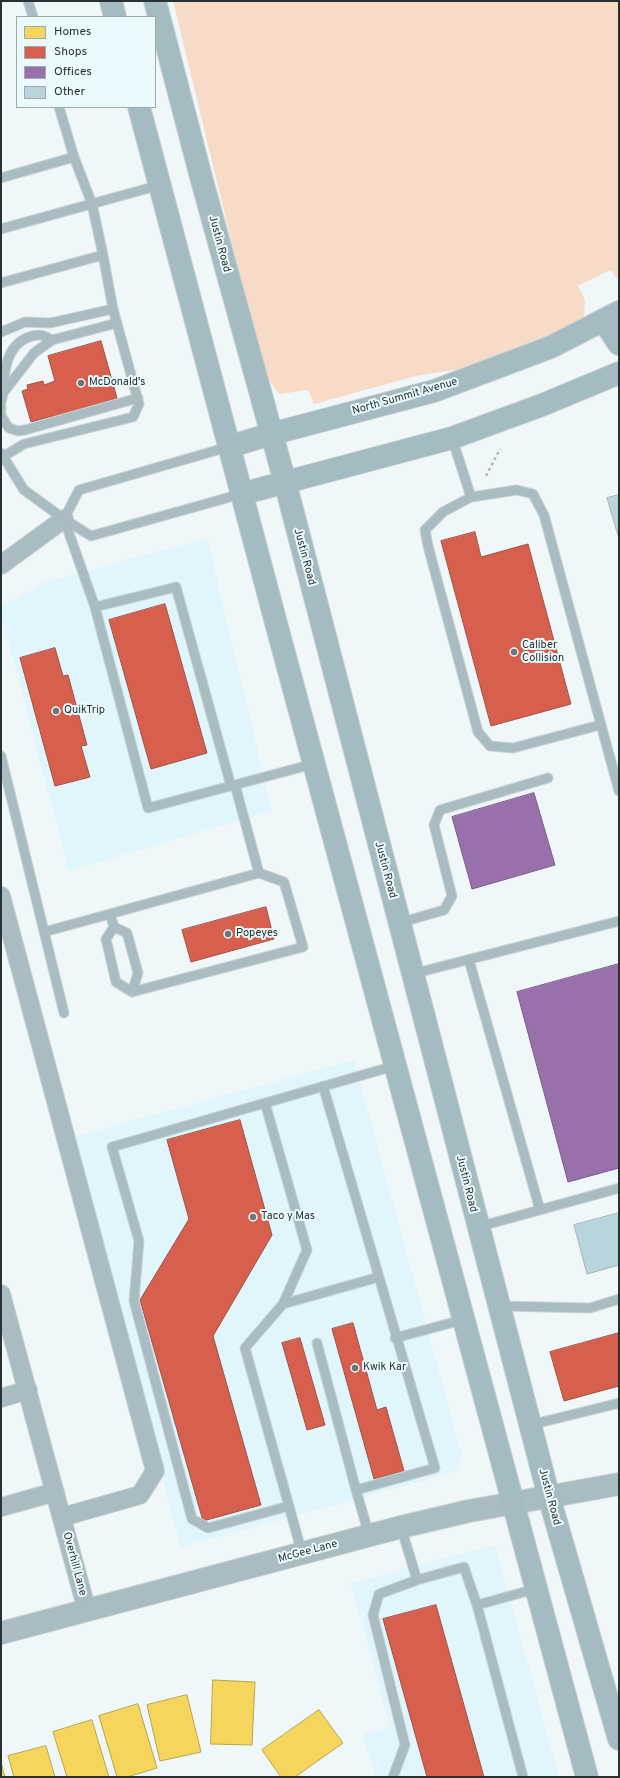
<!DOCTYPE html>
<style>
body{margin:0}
#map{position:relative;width:620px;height:1778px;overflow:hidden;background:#eff7f9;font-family:Overpass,sans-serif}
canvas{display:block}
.frame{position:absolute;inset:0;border:2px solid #283134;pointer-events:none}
.legend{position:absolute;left:16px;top:16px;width:140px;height:92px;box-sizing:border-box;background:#ebfafd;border:1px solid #9daaad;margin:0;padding:5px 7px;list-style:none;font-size:12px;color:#283134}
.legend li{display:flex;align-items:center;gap:8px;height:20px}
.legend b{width:20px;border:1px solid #9daaad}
</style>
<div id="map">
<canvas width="620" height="1778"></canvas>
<div class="frame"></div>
<ul class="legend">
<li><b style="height:11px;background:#f6d55c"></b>Homes</li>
<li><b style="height:11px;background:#d6604d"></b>Shops</li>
<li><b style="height:11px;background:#9970ab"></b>Offices</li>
<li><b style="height:11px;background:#b9d5dc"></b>Other</li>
</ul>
</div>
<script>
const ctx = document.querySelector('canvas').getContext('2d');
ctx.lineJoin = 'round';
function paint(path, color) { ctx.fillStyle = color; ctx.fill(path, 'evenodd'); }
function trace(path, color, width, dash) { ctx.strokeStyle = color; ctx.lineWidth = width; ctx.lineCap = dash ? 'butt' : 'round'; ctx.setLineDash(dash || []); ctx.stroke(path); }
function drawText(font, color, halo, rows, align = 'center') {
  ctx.font = font + ' Overpass,sans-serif'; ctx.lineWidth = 4; ctx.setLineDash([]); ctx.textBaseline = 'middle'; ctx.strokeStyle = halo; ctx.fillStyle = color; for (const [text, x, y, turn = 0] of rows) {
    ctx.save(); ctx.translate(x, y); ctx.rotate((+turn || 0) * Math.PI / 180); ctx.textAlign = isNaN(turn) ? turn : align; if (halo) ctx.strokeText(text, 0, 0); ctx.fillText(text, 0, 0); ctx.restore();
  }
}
paint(new Path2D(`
 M207 538 272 811 69 871 1 614V606L46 582Z
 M354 1060 462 1456 455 1472 181 1547 72 1137Z
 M495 1545 559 1777H375L363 1734 390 1726 351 1583Z`), '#e0f6fc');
paint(new Path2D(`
 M173 1H619V281L610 270 578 286 585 300 584 318 564 330 473 367 416 376 314 404 308 390 279 394 269 380 235 256Z`), '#f8dbc6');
const homes = new Path2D(`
 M213 1680 255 1682 252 1745 211 1744Z
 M187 1695 201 1752 160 1761 147 1705Z
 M138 1704 157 1768 127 1777H117L99 1716Z
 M319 1710 343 1743 295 1777H281L262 1750Z
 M92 1720 109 1777H67L53 1732Z
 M46 1746 55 1777H14L8 1756Z
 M1 1762 5 1777H1Z`);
paint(homes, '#f6d55c');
trace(homes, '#b8a450', 1);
const shops = new Path2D(`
 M101 341 117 398 101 403 102 406 54 419 53 416 31 422 22 391 28 389 27 385 43 381 44 385 55 381 48 356Z
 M475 532 481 557 528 544 571 704 491 726 441 541Z
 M165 604 207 753 151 769 109 620Z
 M55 648 63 676 68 675 87 745 81 746 90 777 55 786 20 658Z
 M266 907 274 939 191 962 182 930Z
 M240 1120 272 1235 213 1336 261 1505 203 1521 140 1300 189 1219 167 1140Z
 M353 1323 377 1410 386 1407 404 1471 374 1479 332 1329Z
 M619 1333V1386L564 1401 550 1352Z
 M300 1338 325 1425 307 1430 282 1343Z
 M436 1605 484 1777H427L383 1619Z`);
paint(shops, '#d6604d');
trace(shops, '#a25246', 1);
const offices = new Path2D(`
 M534 793 555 865 472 889 452 817Z
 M619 964V1168L568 1182 517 992Z`);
paint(offices, '#9970ab');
trace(offices, '#775d87', 1);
const building = new Path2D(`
 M619 495V539L607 498Z
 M619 1213V1265L587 1274 574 1225Z`);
paint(building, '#b9d5dc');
trace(building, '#aab2b4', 1);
const service = new Path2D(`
 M28 1 33 17
 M1 178 74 157
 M1 229 160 185
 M1 283 103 255 92 204 74 157 59 107
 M1 332 25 322 50 323 113 309
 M3 393C4 372 6 345 29 337 38 334 43 334 52 340
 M1 403 3 393 34 353 52 340 117 323
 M1 407V416L9 428 18 431 25 430 138 398
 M452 438 471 497 443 512 425 530 428 546 478 732 490 746 513 748 600 725
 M228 447 79 490 64 519 95 607 148 808 313 764
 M1 453 24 490 64 519 91 536 241 494
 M4 456 24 444 133 417 139 404 113 309 103 255
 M471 497 517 490 533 494 544 515 619 791
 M95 607 176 587 231 786
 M1 756 64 1013
 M110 914 114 927 106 939 116 982 132 992 303 947 284 882 259 873
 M399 923 444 910 452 896 434 825 440 810 548 778
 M114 927 127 933 138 973 132 992
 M44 932 259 873 235 785
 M469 960 540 1210
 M412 974 619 921
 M323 1086 435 1468 356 1490 369 1535
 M265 1103 307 1250 283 1304
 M478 1227 619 1188
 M500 1306 590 1308 619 1299
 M395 1338 462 1320
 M317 1343 356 1490
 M530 1425 619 1403V1404
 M289 1506 208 1528 192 1519 134 1301 139 1241 112 1147 394 1066
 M401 1527 417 1580 464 1567 477 1605
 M302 1553 245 1348 283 1304 379 1277
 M393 1777 405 1745 373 1615 379 1594 417 1580
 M523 1777 477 1605 535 1589`);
const minor = new Path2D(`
 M1 565 64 519
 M1 896 155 1471 140 1495 62 1517
 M1 1294 87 1611
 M1 1398 28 1390
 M1 1507 55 1492`);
const tertiary = new Path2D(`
 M1 1633 401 1527 469 1511 619 1484`);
const secondary = new Path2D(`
 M111 1 115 17
 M155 1 201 177 285 482 549 1497 619 1739
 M139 107C287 664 434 1221 587 1777
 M603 320 619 344
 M228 447 271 434 434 391 551 347 619 312
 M241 494 452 438 542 405 619 373`);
trace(service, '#ccd3d5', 11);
trace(minor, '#ccd3d5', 20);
trace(tertiary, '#ccd3d5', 24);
trace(secondary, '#ccd3d5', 24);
trace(new Path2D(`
 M486 476 500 449`), '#acbbbe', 2.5, [3, 3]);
trace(service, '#a8bcc2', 9);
trace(minor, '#a8bcc2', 18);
trace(tertiary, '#a8bcc2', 22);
trace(secondary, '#a4bbc1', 22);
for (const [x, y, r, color] of [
 [81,383,4,"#6e7679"],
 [514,652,4,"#6e7679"],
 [56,711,4,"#6e7679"],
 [228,934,4,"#6e7679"],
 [253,1217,4,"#6e7679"],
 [355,1368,4,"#6e7679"]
]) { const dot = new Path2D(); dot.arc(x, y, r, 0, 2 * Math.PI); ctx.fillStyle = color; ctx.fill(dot); trace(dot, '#ebfafd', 1.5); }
drawText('11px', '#283134', '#ebfafd', [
 ["Justin Road",219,244,75],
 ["North Summit Avenue",405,397,-16],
 ["Justin Road",304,557,75],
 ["Justin Road",385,870,75],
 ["Justin Road",466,1184,76],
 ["Justin Road",549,1497,75],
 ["McGee Lane",308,1552,-15],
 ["Overhill Lane",74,1564,75]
]);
drawText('11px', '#283134', '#ebfafd', [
 ["McDonald's",89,383],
 ["Caliber",522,646],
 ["Collision",522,659],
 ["QuikTrip",64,711],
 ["Popeyes",236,934],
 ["Taco y Mas",261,1217],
 ["Kwik Kar",363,1368]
], 'left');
</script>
